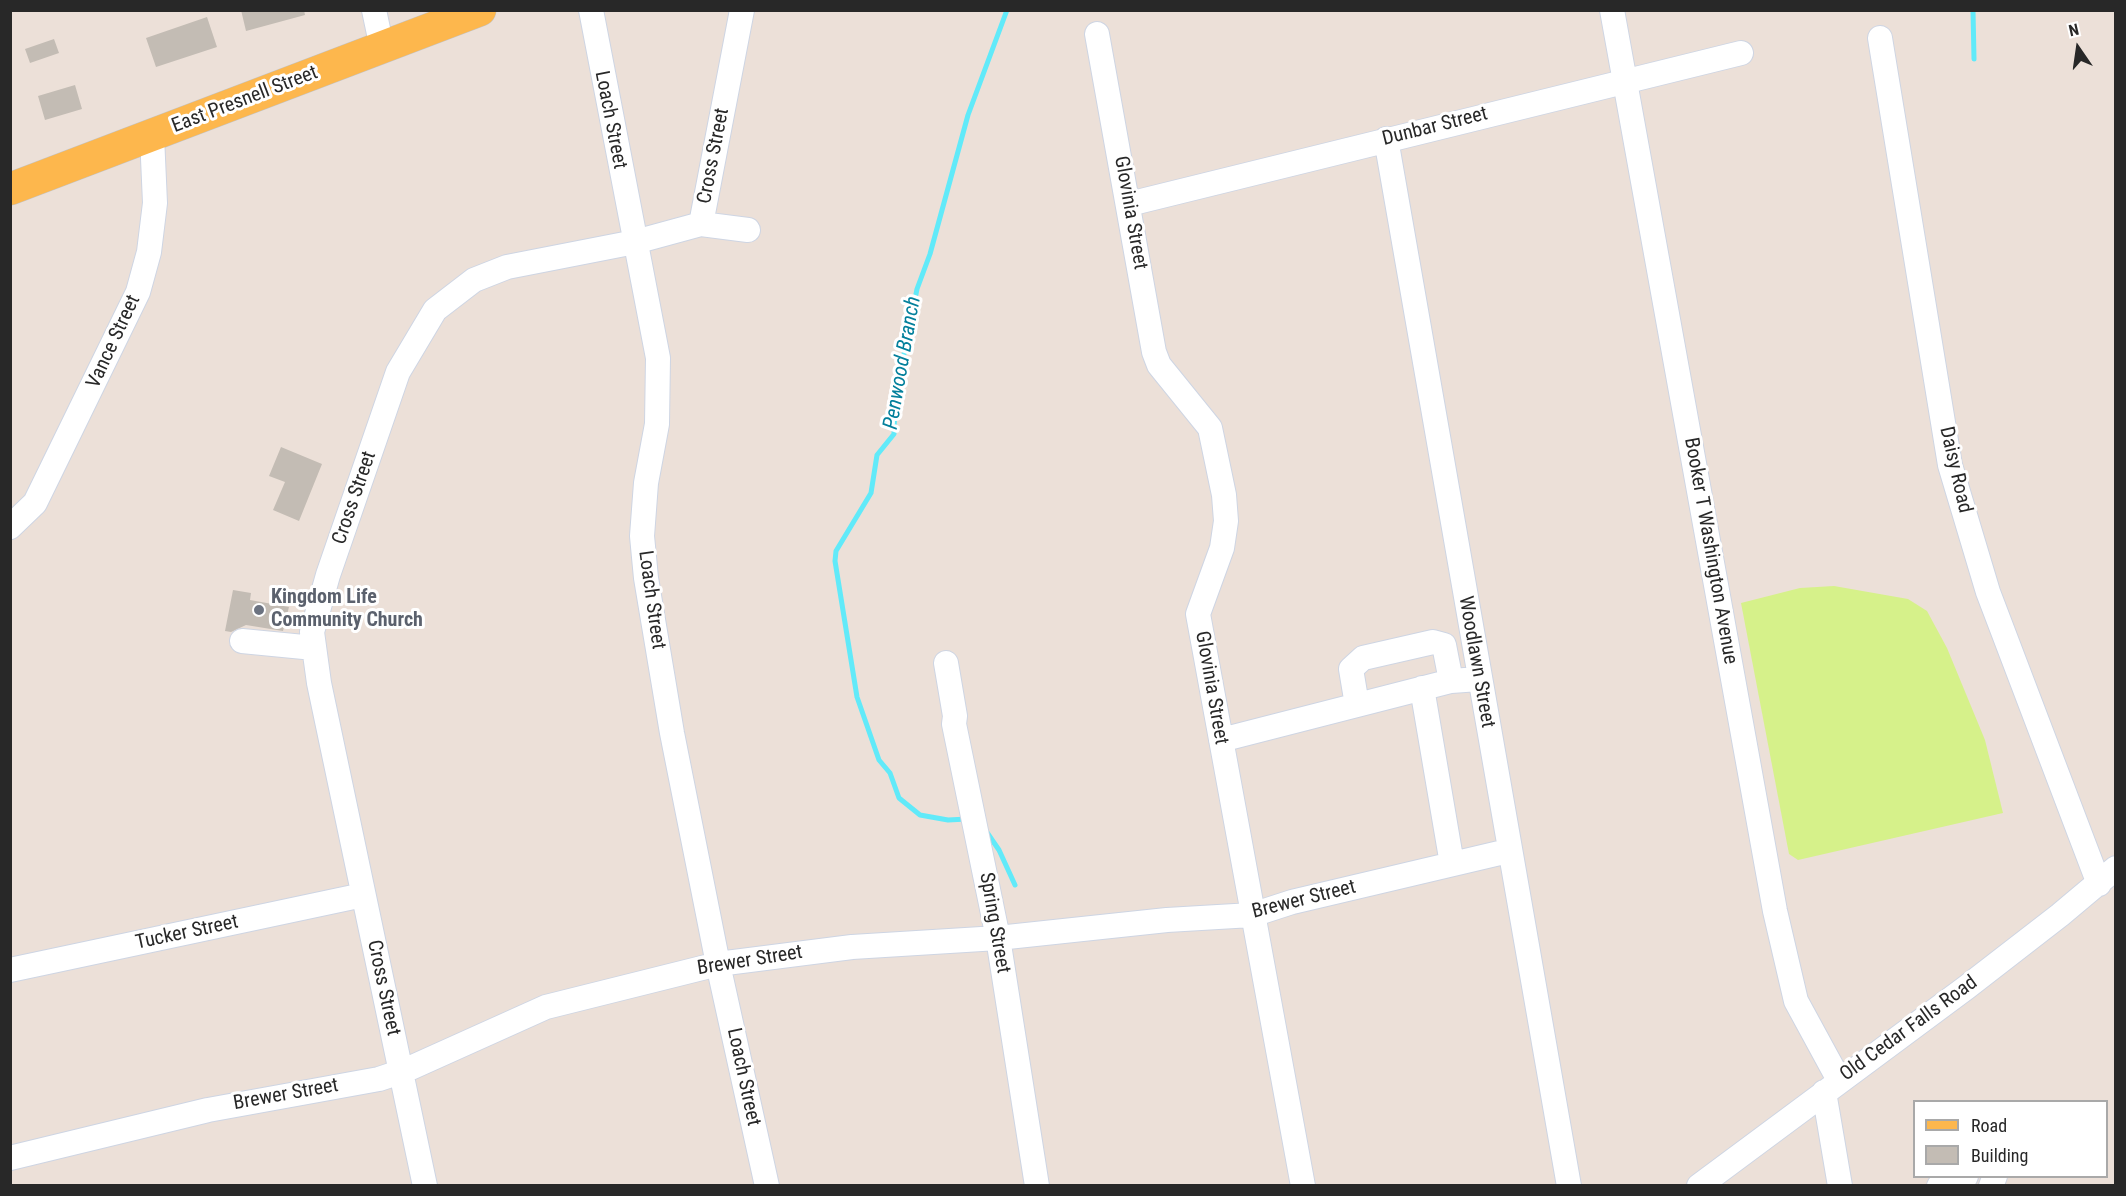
<!DOCTYPE html>
<style>
body{margin:0}
#map{position:relative;width:2126px;height:1196px;overflow:hidden;background:#ece0d8;font-family:"Roboto Condensed",sans-serif}
canvas{display:block}
.frame{position:absolute;inset:0;border:12px solid #282828;pointer-events:none}
.legend{position:absolute;left:1913px;top:1100px;width:195px;height:78px;box-sizing:border-box;background:#fff;border:2px solid #a9a9a9;margin:0;padding:8px 10px;list-style:none;font-size:18px;color:#282828}
.legend li{display:flex;align-items:center;gap:12px;height:30px}
.legend b{width:30px;border:2px solid #a9a9a9}
.north{position:absolute;left:2048px;top:18px;width:60px;height:60px;-webkit-text-stroke:4px #fff;paint-order:stroke;rotate:347deg;font-size:16px;font-weight:700;line-height:24px;text-align:center;color:#282828}
.north::after{content:'';display:block;margin:auto;width:21px;height:27px;background:#282828;clip-path:polygon(50% 0,100% 100%,50% 72%,0 100%)}
</style>
<div id="map">
<canvas width="2126" height="1196"></canvas>
<div class="frame"></div>
<ul class="legend">
<li><b style="height:8px;background:#fdb74d"></b>Road</li>
<li><b style="height:16px;background:#c3bcb4"></b>Building</li>
</ul>
<div class="north">N</div>
</div>
<script>
const ctx = document.querySelector('canvas').getContext('2d');
ctx.lineJoin = 'round';
function paint(path, color) { ctx.fillStyle = color; ctx.fill(path, 'evenodd'); }
function trace(path, color, width, dash) { ctx.strokeStyle = color; ctx.lineWidth = width; ctx.lineCap = dash ? 'butt' : 'round'; ctx.setLineDash(dash || []); ctx.stroke(path); }
function drawText(font, color, halo, rows, align = 'center') {
  ctx.font = font + ' "Roboto Condensed",sans-serif'; ctx.lineWidth = 6; ctx.setLineDash([]); ctx.textBaseline = 'middle'; ctx.strokeStyle = halo; ctx.fillStyle = color; for (const [text, x, y, turn = 0] of rows) {
    ctx.save(); ctx.translate(x, y); ctx.rotate((+turn || 0) * Math.PI / 180); ctx.textAlign = isNaN(turn) ? turn : align; if (halo) ctx.strokeText(text, 0, 0); ctx.fillText(text, 0, 0); ctx.restore();
  }
}
paint(new Path2D(`
 M1834 586 1908 599 1927 611 1947 648 1985 740 2003 813 1798 860 1789 854 1741 603 1800 588Z`), '#d6f18a');
trace(new Path2D(`
 M1973 10 1974 59
 M967 819 948 820 920 815 899 798 890 773 879 760 857 697 835 561 836 551 871 493 877 455 894 434 895 399 917 289 930 254 968 115 1007 10
 M986 831 999 850 1015 885`), '#61eaf9', 5);
paint(new Path2D(`
 M241 10H304L305 15 246 31Z
 M207 17 217 47 156 67 146 38Z
 M54 39 59 53 30 63 25 49Z
 M75 85 82 109 45 120 38 96Z
 M281 447 322 464 299 521 273 510 285 482 269 476Z
 M233 590 251 593 250 600 289 607 283 631 246 625 231 632 225 631Z`), '#c3bcb4');
const minor = new Path2D(`
 M374 10 382 48
 M591 10 658 358 657 424 646 483 642 536 646 578 672 733 718 964 767 1186
 M1612 10 1775 911 1796 1001 1839 1080
 M1097 34 1154 352 1159 365 1210 428 1224 495 1226 521 1222 548 1198 614 1303 1186
 M1880 38 1950 465 1988 592 2099 884
 M1386 139 1569 1186
 M1129 204 1741 53
 M701 224 748 230
 M10 527 35 503 138 292 149 252 155 203 152 136
 M242 641 314 648
 M946 663 955 716 954 724 998 938 1037 1186
 M1422 688 1452 864
 M1357 705 1351 669 1363 658 1433 642 1444 645 1451 681
 M1221 740 1451 681 1479 679
 M10 970 363 895
 M1824 1092 1840 1186
 M10 1158 208 1110 379 1079 406 1070 546 1007 718 964 852 947 998 938 1167 920 1252 915 1292 902 1508 851
 M425 1186 319 683 312 632 328 575 398 372 435 310 474 280 507 267 635 242 701 224 742 10
 M1699 1186 1967 987 2060 915 2116 868
 M1939 1186 1963 1181 1966 1176
 M1991 1186 1995 1176`);
const major = new Path2D(`
 M10 189 480 10`);
trace(minor, '#ced5e3', 26);
trace(major, '#c3c3c3', 33);
trace(minor, '#fff', 24);
trace(major, '#fdb74d', 32);
for (const [x, y, r, color] of [
 [259,610,6,"#6b7280"]
]) { const dot = new Path2D(); dot.arc(x, y, r, 0, 2 * Math.PI); ctx.fillStyle = color; ctx.fill(dot); trace(dot, '#fff', 2); }
drawText('20px', '#282828', '#fff', [
 ["East Presnell Street",245,100,-21],
 ["Loach Street",610,120,79],
 ["Dunbar Street",1435,127,-14],
 ["Cross Street",714,156,-79],
 ["Glovinia Street",1130,213,80],
 ["Vance Street",114,342,-65],
 ["Daisy Road",1955,470,77],
 ["Cross Street",355,498,-71],
 ["Booker T Washington Avenue",1710,551,80],
 ["Loach Street",651,600,82],
 ["Woodlawn Street",1476,662,80],
 ["Glovinia Street",1211,688,80],
 ["Brewer Street",1304,900,-14],
 ["Spring Street",994,923,80],
 ["Tucker Street",187,933,-12],
 ["Brewer Street",750,961,-9],
 ["Cross Street",383,988,78],
 ["Old Cedar Falls Road",1909,1029,-36],
 ["Loach Street",743,1077,78],
 ["Brewer Street",286,1095,-10]
]);
drawText('bold 20px', '#5b616d', '#fff', [
 ["Kingdom Life",271,598],
 ["Community Church",271,621]
], 'left');
drawText('italic 21px', '#03809c', '#fff', [
 ["Penwood Branch",903,363,-80]
]);
</script>
